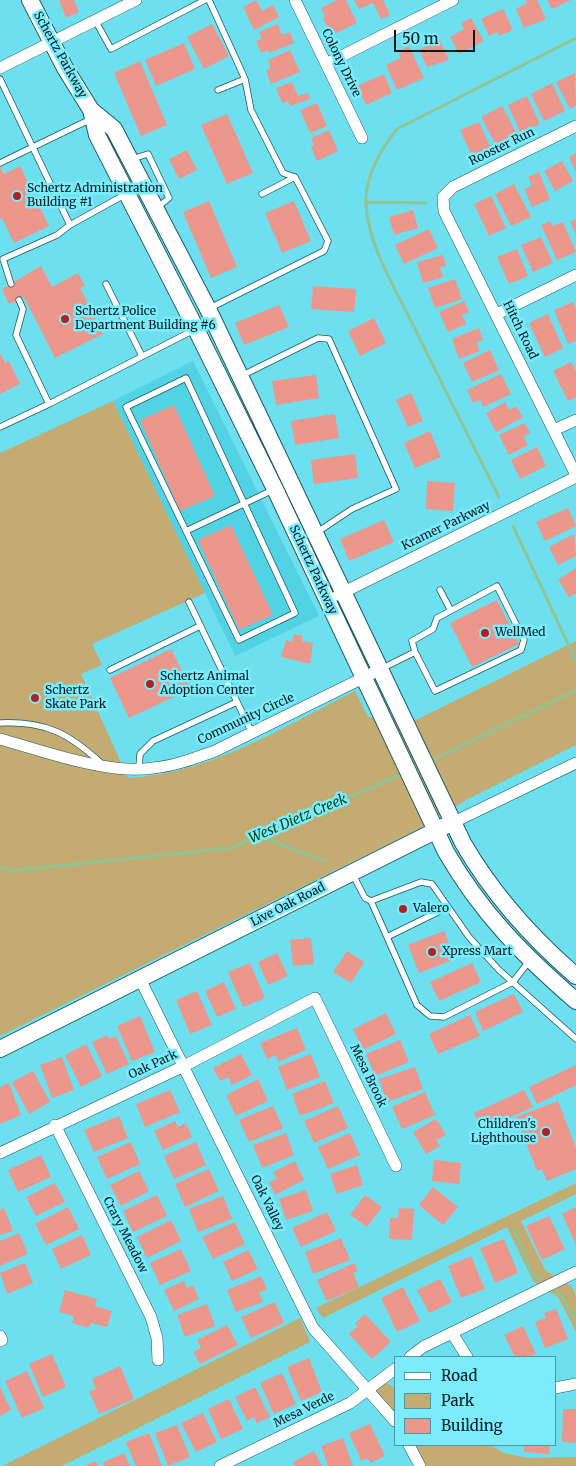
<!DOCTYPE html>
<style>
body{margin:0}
#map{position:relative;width:576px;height:1466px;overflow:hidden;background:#6edfee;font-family:Merriweather,serif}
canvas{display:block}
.legend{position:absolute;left:394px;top:1356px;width:162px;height:90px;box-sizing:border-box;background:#7cecfc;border:1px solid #4b98a3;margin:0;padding:6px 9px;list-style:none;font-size:15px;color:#021a1e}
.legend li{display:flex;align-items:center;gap:10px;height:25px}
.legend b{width:25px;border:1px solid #4b98a3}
.scale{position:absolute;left:394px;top:30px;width:81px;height:22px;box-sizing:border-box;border:2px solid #021a1e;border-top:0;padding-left:6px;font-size:15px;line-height:18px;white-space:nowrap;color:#021a1e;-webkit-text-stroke:4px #7cecfc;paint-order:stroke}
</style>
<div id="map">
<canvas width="576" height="1466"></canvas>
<ul class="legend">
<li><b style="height:6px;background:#fff"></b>Road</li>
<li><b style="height:14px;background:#c3ab72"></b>Park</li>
<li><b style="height:14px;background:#ec978c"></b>Building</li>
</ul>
<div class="scale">50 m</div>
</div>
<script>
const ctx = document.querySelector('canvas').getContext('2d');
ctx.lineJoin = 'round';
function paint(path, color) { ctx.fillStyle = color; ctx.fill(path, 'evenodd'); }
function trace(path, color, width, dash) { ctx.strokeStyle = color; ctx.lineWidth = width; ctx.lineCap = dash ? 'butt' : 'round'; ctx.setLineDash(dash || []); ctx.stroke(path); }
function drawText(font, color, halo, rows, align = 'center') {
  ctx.font = font + ' Merriweather,serif'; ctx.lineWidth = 5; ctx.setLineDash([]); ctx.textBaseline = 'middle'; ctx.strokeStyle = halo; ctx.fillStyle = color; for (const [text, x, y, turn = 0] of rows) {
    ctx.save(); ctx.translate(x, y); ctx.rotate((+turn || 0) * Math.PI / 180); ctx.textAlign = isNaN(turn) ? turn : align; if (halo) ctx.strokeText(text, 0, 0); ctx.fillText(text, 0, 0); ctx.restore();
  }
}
paint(new Path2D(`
 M193 361 319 616 235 656 113 401Z`), '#52d3e4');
paint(new Path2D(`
 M113 401 205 593 92 644 102 665 81 674 128 778C210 774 283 727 355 691L368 717 416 720 576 641V745L468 799 415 831 0 1036V453Z
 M576 1183V1194L521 1221 545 1270 572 1287 576 1297V1332L558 1297 533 1281 507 1227 323 1318 316 1308Z
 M300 1318 310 1342 62 1466H2Z
 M383 1381 395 1388V1422L367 1390Z
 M409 1445H491L504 1453 528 1458 576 1457V1466H420Z`), '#c3ab72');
trace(new Path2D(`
 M367 202 426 203
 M499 497C470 440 442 384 414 327 396 290 364 239 366 197 368 171 381 149 397 129L576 38
 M513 526 576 661
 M431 761 576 690
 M258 836 324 861
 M0 867 9 871 231 848 405 773
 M514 1229 531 1273 541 1280
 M556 1291 562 1296 576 1321`), '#90c495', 3);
paint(new Path2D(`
 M59 0H74L79 12 66 18Z
 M256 0 262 11 273 5 279 17 254 30 243 7Z
 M337 0H346L357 23 331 35 323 18 325 16 321 8Z
 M354 0H383L390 15 381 19 373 3 359 9Z
 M526 0H537L546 19 524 28 516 9 527 3Z
 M547 0H571L552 9Z
 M503 9 513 30 499 36 497 32 489 36 481 19Z
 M471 18 484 41 459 54 450 37 464 29 461 23Z
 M212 24 229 56 204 69 187 37Z
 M278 24 282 35 290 32 294 43 269 53 268 50 261 53 256 41 262 39 259 32Z
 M440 40 449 60 427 67 419 50Z
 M184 43 195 69 156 86 145 60Z
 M409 46 424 78 397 90 386 65 401 58 398 51Z
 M290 50 300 72 271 84 266 71 271 68 268 60Z
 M140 61 167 125 141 136 114 73Z
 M575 73 576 105 570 109 556 82Z
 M384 74 392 93 366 105 357 86Z
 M292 82 298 96 308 93 310 99 290 106 288 101 282 103 276 88Z
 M552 83 565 111 544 121 531 94Z
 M527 96 540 124 520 132 508 105Z
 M317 103 327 126 310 133 300 110Z
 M502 106 517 134 496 145 481 117Z
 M227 114 253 173 227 184 201 125Z
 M479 122 491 148 472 156 460 130Z
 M329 130 338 151 317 161 311 147 314 145 311 138Z
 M187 150 197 170 179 179 169 159Z
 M576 153V172L569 157Z
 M562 161 573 181 555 191 544 171Z
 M20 166 49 226 14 243 2 218 0 219V167L4 174Z
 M539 172 550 199 532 207 524 189 532 186 528 177Z
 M514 184 531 217 511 226 495 194Z
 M491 196 506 228 489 236 474 204Z
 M209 201 237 267 211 278 183 212Z
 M294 201 311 241 282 253 265 213Z
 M413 210 418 228 394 235 389 217Z
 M576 219V235L570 222Z
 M550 221 553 226 563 222 576 252 557 260 541 225Z
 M429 229 438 248 404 264 395 245Z
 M541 237 553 263 533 272 521 245Z
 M517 249 528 276 509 284 497 257Z
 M443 255 446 266 440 267 443 277 423 283 417 262Z
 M41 266 52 287 78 273 85 286 80 288 103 334 55 358 24 297 9 304 2 289Z
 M455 279 462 299 435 308 428 288Z
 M313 286 356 289 354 312 311 309Z
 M464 301 469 312 462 315 466 324 448 332 439 312Z
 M573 302 576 309V341L568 344 554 310Z
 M279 305 289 327 244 345 235 323Z
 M548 314 563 348 545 357 529 323Z
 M374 318 386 343 360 356 348 331Z
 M479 328 483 340 476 342 480 351 459 359 452 339Z
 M490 350 499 370 472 382 463 363Z
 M0 353 5 363 9 361 20 384 0 394Z
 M571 362 576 371V397L568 401 553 371Z
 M501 374 511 394 483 407 480 400 473 403 467 390Z
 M316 375 319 398 276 405 272 381Z
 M411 393 423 421 408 427 396 400Z
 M505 402 509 410 516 406 523 417 496 432 486 413Z
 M174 405 215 496 180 511 140 420Z
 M335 414 339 438 295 445 291 421Z
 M525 423 530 433 523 436 528 445 509 455 499 435Z
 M430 431 441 457 415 468 404 443Z
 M537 447 546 466 520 479 511 460Z
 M355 454 358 478 314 484 311 460Z
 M427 481 455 483 453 511 426 509Z
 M568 508 576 526 545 541 536 522Z
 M384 520 394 542 349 561 340 539Z
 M231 525 273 615 239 630 198 540Z
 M574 534 576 556 558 565 549 547Z
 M576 568V593L569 597 558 580Z
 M497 600 519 644 472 667 450 623Z
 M294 634 303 636 302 641 313 643 310 664 281 657 286 640 292 642Z
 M171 649 191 689 129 718 110 678Z
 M444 931 455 959 419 973 408 945Z
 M311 938 314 964 293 966 290 940Z
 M347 951 364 962 351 983 333 972Z
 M277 953 288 976 268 985 258 962Z
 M250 963 265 998 243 1007 228 972Z
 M472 963 481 982 439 1001 430 982Z
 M224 982 236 1009 217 1017 205 991Z
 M197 991 212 1025 190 1034 176 1000Z
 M514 994 523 1012 483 1031 475 1012Z
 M386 1013 396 1034 363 1050 353 1029Z
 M470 1015 480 1036 438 1054 429 1034Z
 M140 1016 155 1052 132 1061 117 1026Z
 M297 1028 306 1050 278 1062 276 1055 267 1059 260 1043Z
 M107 1035 109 1039 116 1036 129 1064 107 1074 92 1042Z
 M400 1040 409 1062 375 1076 366 1054Z
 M86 1044 102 1076 81 1087 65 1055Z
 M241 1054 252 1075 232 1085 228 1077 220 1081 213 1068Z
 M311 1054 320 1077 287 1090 278 1067Z
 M62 1057 74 1090 52 1098 40 1065Z
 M576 1065V1085L537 1104 529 1087Z
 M415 1067 423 1089 387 1102 379 1079Z
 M33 1071 50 1102 29 1114 12 1082Z
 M258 1079 268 1101 236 1116 226 1095Z
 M325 1081 334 1103 300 1116 292 1094Z
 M9 1083 21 1115 0 1124V1087Z
 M170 1090 180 1112 145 1127 136 1104Z
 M524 1090 533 1107 482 1130 474 1113Z
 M425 1092 435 1115 402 1129 392 1107Z
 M558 1101 576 1148V1169L547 1181 542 1169 537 1171 516 1117Z
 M273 1106 283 1128 249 1142 239 1120Z
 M338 1106 348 1128 314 1143 304 1121Z
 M119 1116 128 1138 94 1152 84 1130Z
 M436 1119 446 1135 436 1140 440 1146 426 1154 413 1132Z
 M175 1121 178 1127 186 1123 192 1137 163 1150 154 1131Z
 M286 1133 294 1155 262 1168 253 1145Z
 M350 1133 360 1155 328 1169 318 1147Z
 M131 1142 140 1164 107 1179 97 1157Z
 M196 1142 206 1165 174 1179 164 1156Z
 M41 1155 51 1177 18 1192 8 1170Z
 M434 1160 461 1163 459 1184 432 1181Z
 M295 1161 304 1180 275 1195 269 1182 277 1179 273 1172Z
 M357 1165 363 1185 337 1194 330 1174Z
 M209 1169 219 1191 185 1207 175 1184Z
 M139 1171 149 1191 121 1206 110 1185Z
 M55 1183 65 1202 36 1216 26 1197Z
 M433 1187 458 1207 443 1225 419 1205Z
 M306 1190 313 1211 286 1220 279 1199Z
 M157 1195 167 1216 133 1232 123 1211Z
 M365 1195 382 1207 367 1227 350 1215Z
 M223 1196 232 1219 198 1232 189 1209Z
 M68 1207 79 1229 46 1245 35 1224Z
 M576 1207V1245L562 1214Z
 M4 1208 13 1231 0 1235V1210Z
 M399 1208 414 1209 412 1240 389 1239 390 1218H398Z
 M327 1212 336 1231 301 1247 292 1228Z
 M549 1216 565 1249 542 1260 526 1226Z
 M171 1220 181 1241 147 1258 137 1237Z
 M235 1222 245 1244 213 1259 202 1237Z
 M19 1233 28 1254 0 1266V1241Z
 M82 1235 91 1255 61 1269 52 1249Z
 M341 1238 350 1260 313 1274 305 1252Z
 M504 1239 518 1273 495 1283 480 1248Z
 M181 1249 191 1271 160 1285 150 1263Z
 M248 1250 258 1269 232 1281 223 1262Z
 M471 1256 485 1289 461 1298 448 1266Z
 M25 1263 33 1283 7 1294 0 1273Z
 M354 1263 358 1271 353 1273 359 1287 327 1301 317 1280Z
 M261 1276 267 1289 259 1293 263 1302 236 1312 227 1290Z
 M440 1279 452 1302 429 1313 417 1290Z
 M184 1281 187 1288 193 1285 199 1299 174 1311 164 1290Z
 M403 1287 420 1321 397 1332 381 1298Z
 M65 1290 97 1299 95 1306 112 1311 107 1327 91 1323 89 1328 72 1323 74 1316 59 1312Z
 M275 1302 284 1323 251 1338 241 1317Z
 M207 1304 215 1326 185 1337 177 1315Z
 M556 1309 568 1339 545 1348 535 1322 546 1318 544 1313Z
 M365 1314 391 1342 372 1359 349 1334 358 1326 355 1323Z
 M227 1325 238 1345 200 1364 193 1352 201 1348 197 1340Z
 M523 1326 536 1354 529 1357H515L504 1335Z
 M52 1354 66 1387 43 1397 29 1364Z
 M309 1358 322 1392 301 1401 287 1367Z
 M120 1366 134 1399 99 1414 89 1391 96 1389 92 1379Z
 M27 1371 44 1408 22 1418 5 1381Z
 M282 1373 296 1404 274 1414 260 1383Z
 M0 1387 11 1410 0 1416Z
 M255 1387 270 1417 257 1423 254 1417 247 1421 235 1397Z
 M229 1399 243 1429 221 1439 208 1409Z
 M563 1409H576V1443L562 1442Z
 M203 1413 217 1442 196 1452 181 1423Z
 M370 1424 385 1456 370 1463 368 1458 361 1461 349 1433Z
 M177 1425 190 1457 168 1466 155 1433Z
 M149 1433 162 1466H136L126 1442Z
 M343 1438 353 1466H328L321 1446Z
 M524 1445H550L549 1454 524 1452Z
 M314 1451 322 1466H295L293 1462Z
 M124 1453 130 1466H104L102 1463Z
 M96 1461 98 1466H83Z`), '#ec978c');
const lane = new Path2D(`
 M209 0 245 79 251 110 283 173 295 177 328 241 324 251 210 308
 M95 20 111 49 205 0
 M0 79 70 225
 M218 90 245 79
 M132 159 148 154 169 198 157 208
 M0 163 91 119
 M262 194 295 177
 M11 284 3 259 57 235 70 225 126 194
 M106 284 142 356
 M19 300 23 309 16 335 49 404 194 330
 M243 375 318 338 329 339 396 489 352 509 316 533
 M0 427 49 404
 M186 531 126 407 186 378 295 613 239 640 186 531 273 490
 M440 590 450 609
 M189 602 252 733
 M381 669 415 652 435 691 521 650 524 640 497 586 437 618 433 629 412 641 415 652
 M110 670 200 626
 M0 723C45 721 69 733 102 764
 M139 768 140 754 153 741 237 702
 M352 873 365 898 371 901 421 882 432 884 469 937 499 970 576 1039
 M371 901 387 937
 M448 907 387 937 417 1005 430 1016 444 1017 513 982 530 960`);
const street = new Path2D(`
 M295 0 362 138
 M326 64 453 0
 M0 68 136 0
 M576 126 453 187 443 197 444 211 576 475
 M497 314 576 275
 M554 430 576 420
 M338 595 576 477
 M0 739C44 751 108 775 153 768 175 766 195 758 215 751L381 669
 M454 822 576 763
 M140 979 313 1328 395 1421
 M55 1125 151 1317 157 1338 158 1360
 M0 1153 184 1066 315 998 396 1166
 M452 1333 467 1357
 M0 1336 2 1340 0 1341
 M410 1357 423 1347 576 1272
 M555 1388 576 1384
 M409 1445 420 1466
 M220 1466 350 1403 395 1369`);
const secondary = new Path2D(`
 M30 0 65 68 91 110 114 129 208 309 463 843C493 895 531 937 576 976
 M91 110 97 135 190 317 275 489 446 852C482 914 522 954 576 1001
 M0 1049 445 826`);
trace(lane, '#1b5a62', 7);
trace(street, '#1b5a62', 12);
trace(secondary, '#1b5a62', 18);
trace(lane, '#fff', 5.5);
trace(street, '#fff', 11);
trace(secondary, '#fff', 16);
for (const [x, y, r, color] of [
 [17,196,5,"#b1211f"],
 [65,319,5,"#b1211f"],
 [485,633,5,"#b1211f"],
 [150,684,5,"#b1211f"],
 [35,698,5,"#b1211f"],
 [403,909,5,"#b1211f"],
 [432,952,5,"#b1211f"],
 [546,1132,5,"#b1211f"]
]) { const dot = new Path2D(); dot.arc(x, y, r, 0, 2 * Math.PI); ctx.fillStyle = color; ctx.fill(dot); trace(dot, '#7cecfc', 2); }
drawText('12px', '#021a1e', '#7cecfc', [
 ["Schertz Parkway",60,55,61],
 ["Colony Drive",341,63,64],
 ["Rooster Run",502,147,-26],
 ["Hitch Road",520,330,64],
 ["Kramer Parkway",446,526,-26],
 ["Schertz Parkway",313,570,65],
 ["Community Circle",246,719,-25],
 ["Live Oak Road",288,905,-27],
 ["Oak Park",153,1065,-25],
 ["Mesa Brook",368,1076,64],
 ["Oak Valley",267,1203,64],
 ["Crary Meadow",125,1235,63],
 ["Mesa Verde",304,1410,-26]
]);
drawText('12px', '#021a1e', '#7cecfc', [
 ["Schertz Administration",27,189],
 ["Building #1",27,203],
 ["Schertz Police",75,312],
 ["Department Building #6",75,326],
 ["WellMed",495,633],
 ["Schertz Animal",160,677],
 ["Adoption Center",160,691],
 ["Schertz",45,691],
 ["Skate Park",45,705],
 ["Valero",413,909],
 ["Xpress Mart",442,952],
 ["Children's",536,1125,"right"],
 ["Lighthouse",536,1139,"right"]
], 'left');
drawText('italic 14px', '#054216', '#7cecfc', [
 ["West Dietz Creek",298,819,-23]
]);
</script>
